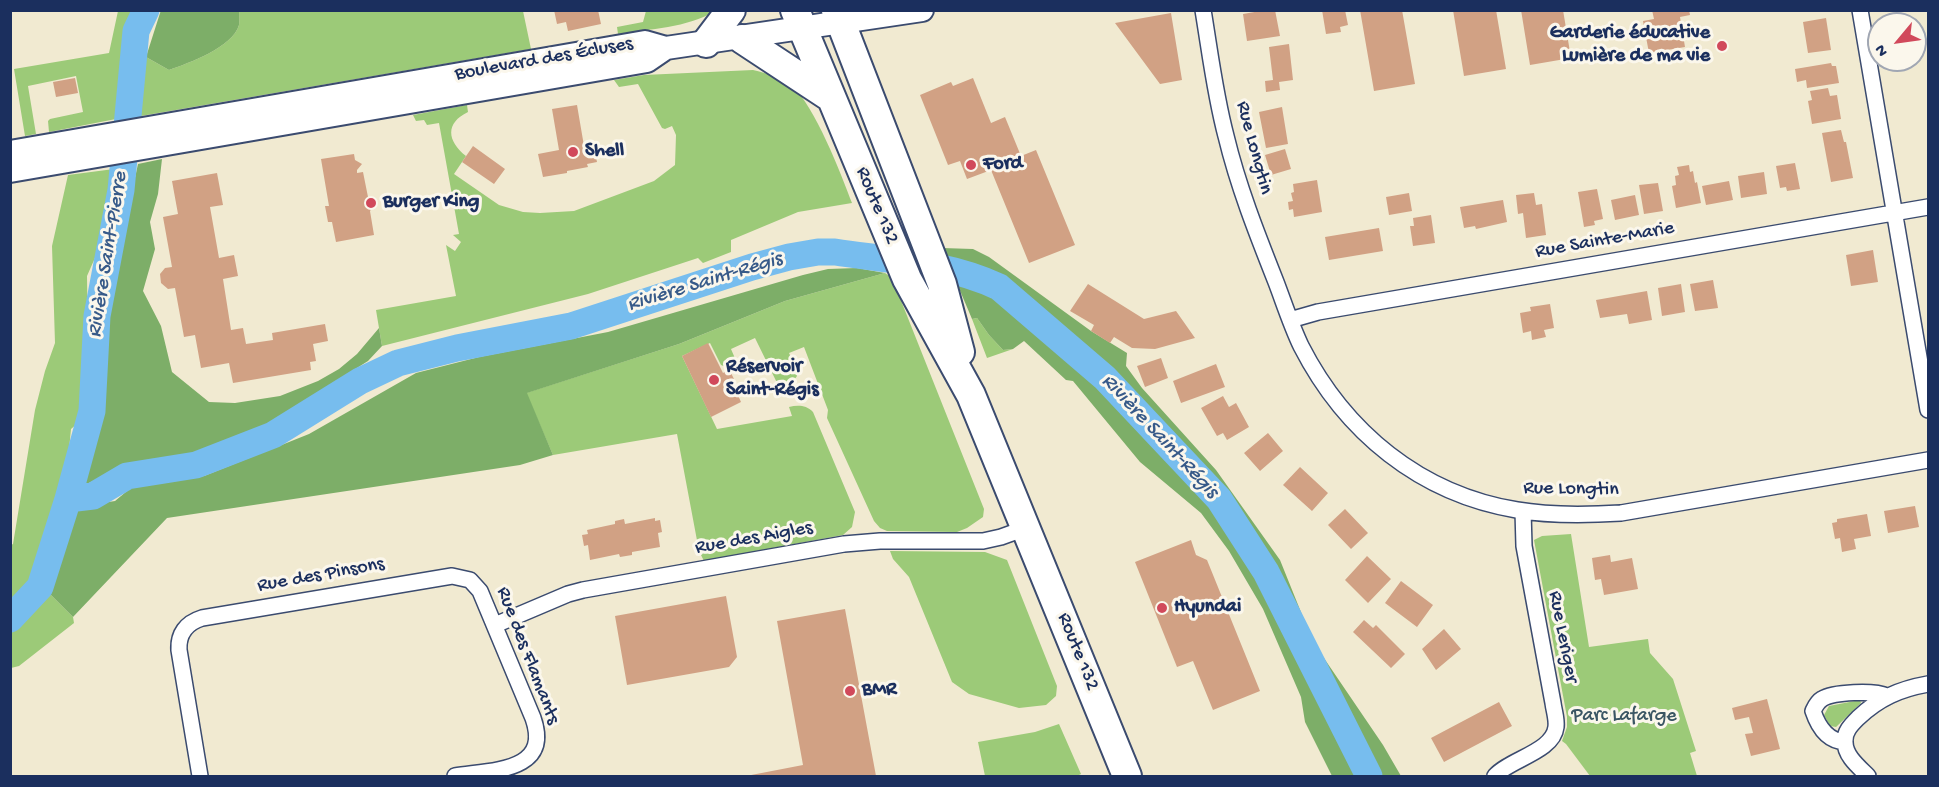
<!DOCTYPE html>
<meta charset="utf-8">
<style>
body{margin:0}
#map{position:relative;width:1939px;height:787px;overflow:hidden;background:#f1ead1;font-family:"Gochi Hand",sans-serif}
canvas{display:block}
.frame{position:absolute;inset:0;border:12px solid #1b2f5e;pointer-events:none}
.north{position:absolute;left:1867px;top:12px;width:60px;height:60px;box-sizing:border-box;background:#fbf7ec;border:2px solid #a1a7b3;border-radius:50%;rotate:241deg;font-size:16px;font-weight:700;line-height:24px;text-align:center;color:#1b2f5e}
.north::after{content:'';display:block;margin:auto;width:21px;height:27px;background:#d1495b;clip-path:polygon(50% 0,100% 100%,50% 72%,0 100%)}
</style>
<div id="map">
<canvas width="1939" height="787"></canvas>
<div class="frame"></div>
<div class="north">N</div>
</div>
<script>
const ctx = document.querySelector('canvas').getContext('2d');
ctx.lineJoin = 'round';
function paint(path, color) { ctx.fillStyle = color; ctx.fill(path, 'evenodd'); }
function trace(path, color, width, dash) { ctx.strokeStyle = color; ctx.lineWidth = width; ctx.lineCap = dash ? 'butt' : 'round'; ctx.setLineDash(dash || []); ctx.stroke(path); }
function drawText(font, color, halo, rows, align = 'center') {
  ctx.font = font + ' "Gochi Hand",sans-serif'; ctx.lineWidth = 6; ctx.setLineDash([]); ctx.textBaseline = 'middle'; ctx.strokeStyle = halo; ctx.fillStyle = color; for (const [text, x, y, turn = 0] of rows) {
    ctx.save(); ctx.translate(x, y); ctx.rotate((+turn || 0) * Math.PI / 180); ctx.textAlign = isNaN(turn) ? turn : align; if (halo) ctx.strokeText(text, 0, 0); ctx.fillText(text, 0, 0); ctx.restore();
  }
}
paint(new Path2D(`
 M118 11H141L128 61 116 119 49 132 48 121 50 119 83 112 76 76 28 86 36 134 25 136 14 69 109 53Z
 M239 11H523L531 49 135 117 138 91 146 57 169 70C189 63 233 47 239 25 240 21 239 15 239 11Z
 M646 11H715C687 28 650 29 618 34L617 27 643 22Z
 M753 70C767 73 781 78 792 86 815 106 841 174 852 203L798 212 731 240V252L703 263 698 258 588 294 382 346 376 310 456 296 446 245 455 251 461 242 453 235 459 234 439 123 427 125 424 120 416 121 413 115 467 105 468 112C445 123 447 141 466 156L454 174 499 205 523 212 540 213 574 211 654 181 675 165 676 135 672 126 665 129 662 128 638 84 619 87 614 80 644 75Z
 M114 169 110 218 102 242 87 276 88 358 84 383 87 406 85 417 71 429 67 471 42 560 29 585 11 605V545L13 544 35 410 45 371 55 343 52 246 68 175Z
 M885 273 892 278 984 509 983 517 967 528 957 532 887 531 880 528 874 521 827 418 828 410 804 347 789 353 796 368 797 376 789 387 781 391 755 338 731 349 737 363 731 369 721 365 710 343 682 356 717 429 792 416 789 407C798 405 806 405 813 412L855 512 852 527 843 535 704 561 699 551 677 434 553 455 526 393 679 344 785 301Z
 M977 318 989 335 1003 350 1013 349 987 358 972 319Z
 M1571 534 1589 647 1648 639 1650 653 1673 679 1696 751 1690 753 1697 776H1590L1566 744 1562 741 1567 727V717L1534 540 1542 536Z
 M890 551 985 552 1007 560 1057 686 1056 696 1046 705 1019 708 969 694 952 682 909 577 893 559Z
 M49 593 73 617 74 623 19 666 11 668 10 629 30 616Z
 M1860 700 1861 703 1836 727 1830 726 1824 715 1829 706Z
 M1059 724 1081 774 1077 776H985L978 742 1035 732Z`), '#9cca78');
paint(new Path2D(`
 M161 10 239 11C239 15 240 21 239 25 233 47 189 63 169 70L146 57Z
 M162 159 158 194 150 222 155 249 143 291 161 326 172 372 209 402 235 403 280 396 318 381 339 369 357 354 379 328 382 346 368 361 270 423 223 446 192 455 130 465 89 483H84L76 480 100 397 102 370 101 333 138 164Z
 M942 248 973 249 989 257 1091 331 1127 353 1126 366 1142 388 1216 470 1280 560 1313 642 1383 745 1401 776H1332L1305 722 1301 697 1263 609 1229 551 1201 513 1140 462 1073 381 1066 380 1024 341 1013 349 1003 350 989 335 977 318 972 319Z
 M857 268 885 273 785 301 679 344 527 393 553 455 520 465 167 518 73 617 49 593 76 507 115 501 133 486 204 476 309 434 416 373 479 357 608 332 803 275 828 269Z`), '#7dae68');
trace(new Path2D(`
 M68 499 92 411 97 316 121 190 136 31 146 10
 M10 619 40 587 68 499 93 496 127 476 196 465 273 435 360 381 398 363 457 348 571 326 752 267 789 257 818 252H835C889 260 949 263 999 287L1105 378 1219 499 1266 572 1369 776`), '#77bdee', 27);
paint(new Path2D(`
 M554 10H598L601 24 568 31 566 22 557 24Z
 M1266 10H1275L1280 36 1247 41 1243 14Z
 M1322 10H1345L1348 25 1340 27 1341 32 1326 34Z
 M1360 10H1402L1415 84 1374 91Z
 M1453 10H1496L1506 69 1464 76Z
 M1521 10H1563L1571 58 1530 65Z
 M1652 10H1689L1690 15 1680 17 1685 47 1649 53 1643 21 1654 19Z
 M1171 13 1182 80 1160 84 1115 23Z
 M1826 18 1831 50 1808 53 1803 22Z
 M1289 44 1293 80 1279 82 1280 90 1266 92 1265 81 1273 80 1269 47Z
 M1831 63 1832 66H1836L1839 83 1807 88 1806 80 1797 82 1795 69Z
 M75 78 78 93 56 97 53 82Z
 M973 78 991 123 1005 117 1021 156 1036 150 1075 245 1029 263 991 170 967 179 960 161 948 165 920 95 951 82 953 86Z
 M1828 88 1830 96 1837 95 1841 119 1812 124 1808 101 1812 100 1810 91Z
 M577 105 584 146 593 144 597 162 587 164 588 167 567 171V173L543 177 538 154 559 150 552 109Z
 M1282 107 1288 144 1266 148 1259 112Z
 M1841 130 1844 142H1846L1853 178 1831 182 1822 133Z
 M473 146 505 169 494 184 462 162Z
 M1285 149 1291 169 1271 175 1265 155Z
 M354 154 355 160 362 164 357 170V173L363 172 368 197 376 203 370 211 374 235 336 242 332 222H328L325 206H329L321 159Z
 M1795 163 1800 189 1787 191 1786 187 1780 188 1776 166Z
 M1689 165 1690 172 1693 171 1695 183 1697 182 1701 203 1676 208 1672 186 1676 185 1675 176 1679 175 1677 167Z
 M1764 172 1767 194 1741 198 1738 176Z
 M217 173 223 205 210 207 219 258 234 255 238 276 223 279 231 330 243 328 246 344 273 340 272 333 325 324 328 341 313 344 316 361 310 362 311 370 233 383 229 363 201 368 195 335 184 337 175 288 168 289 161 283 160 274 165 268 172 267 163 217 178 214 172 181Z
 M1317 180 1322 212 1294 217 1293 209 1289 210 1288 202 1293 201 1291 193 1294 192 1293 184Z
 M1729 181 1733 200 1706 205 1702 186Z
 M1658 183 1663 211 1644 214 1639 185Z
 M1597 189 1603 219 1594 221 1595 225 1584 227 1578 192Z
 M1409 193 1412 211 1389 215 1386 197Z
 M1534 193 1536 205 1542 204 1546 235 1526 238 1523 213 1518 214 1516 195Z
 M1635 195 1639 215 1615 220 1611 200Z
 M1503 200 1507 222 1476 229 1475 226 1464 228 1460 207Z
 M1431 215 1435 243 1413 246 1410 226H1414L1413 218Z
 M1379 228 1383 251 1329 260 1325 237Z
 M1873 250 1878 282 1851 286 1846 255Z
 M1713 280 1718 308 1695 311 1690 284Z
 M1088 284 1144 319 1176 311 1195 338 1155 349 1132 348 1114 337 1110 343 1091 331 1094 325 1070 311Z
 M1681 284 1685 312 1662 316 1658 288Z
 M1647 291 1652 320 1629 324 1627 314 1600 318 1596 300Z
 M1550 304 1554 328 1544 330 1546 337 1532 340 1531 331 1523 333 1520 313 1531 311 1530 307Z
 M708 343 723 373 729 369 736 383 733 384 741 402 711 417 682 356Z
 M1161 358 1168 378 1145 387 1137 366Z
 M1216 364 1225 387 1181 403 1173 381Z
 M1223 396 1229 407 1236 403 1249 427 1227 440 1223 433 1217 436 1201 408Z
 M1268 433 1283 451 1260 471 1244 453Z
 M1300 467 1328 493 1312 511 1283 485Z
 M1915 506 1919 527 1888 533 1884 511Z
 M1345 509 1368 533 1351 549 1328 525Z
 M1867 514 1871 536 1854 539 1856 549 1842 552 1840 538 1835 539 1832 523 1837 522V519Z
 M655 518V521L660 520 662 532 658 533 660 547 632 552V555L620 557 619 554 590 560 588 545 584 546 582 535 588 534 587 530 615 524V521L624 519 625 524Z
 M1191 540 1196 555 1207 560 1260 691 1213 710 1193 661 1177 667 1135 562Z
 M1610 555 1611 562 1632 558 1638 589 1604 595 1601 579 1595 580 1592 558Z
 M1367 556 1391 579 1368 603 1345 580Z
 M1401 581 1433 605 1417 627 1385 603Z
 M726 596 737 657 729 667 627 685 615 616Z
 M845 609 876 776H746L803 765 777 621Z
 M1364 620 1373 628 1376 625 1405 654 1391 668 1353 632Z
 M1444 629 1461 649 1436 670 1422 649Z
 M1767 699 1780 749 1751 756 1745 734 1753 733 1749 717 1735 720 1732 708Z
 M1499 702 1512 726 1444 762 1431 738Z`), '#d1a184');
const street = new Path2D(`
 M1203 10C1210 52 1215 95 1226 136 1238 186 1257 234 1276 282 1284 303 1291 325 1301 346 1345 432 1420 494 1517 510 1551 516 1587 515 1621 513L1928 460
 M1860 10 1928 410
 M1290 320 1318 312 1928 207
 M495 625 568 594 583 590 844 544 880 541H983L1001 537 1026 528
 M1845 742C1827 741 1818 726 1813 711 1815 707 1817 702 1822 699 1833 692 1874 690 1887 696
 M200 776 179 650C178 634 186 623 202 618L452 576 470 580 480 591 533 718C552 772 492 770 455 776
 M1495 776C1510 759 1553 752 1556 727 1557 719 1554 711 1553 703L1524 546 1523 511
 M1868 776C1859 767 1845 756 1845 742 1844 732 1851 725 1858 718 1879 698 1900 689 1928 684`);
const secondary = new Path2D(`
 M10 152 645 42 666 48 922 10
 M10 171 647 61 666 48`);
const highway = new Path2D(`
 M795 10 907 279 971 395 1127 776
 M836 10 942 284 960 352
 M742 39 830 97
 M706 43 731 10`);
trace(street, '#3b4b6f', 18);
trace(secondary, '#3b4b6f', 26);
trace(highway, '#3b4b6f', 32);
trace(street, '#fff', 15);
trace(secondary, '#fff', 22);
trace(highway, '#fff', 28);
for (const [x, y, r, color] of [
 [1722,46,6,"#d1495b"],
 [573,152,6,"#d1495b"],
 [971,165,6,"#d1495b"],
 [371,203,6,"#d1495b"],
 [714,380,6,"#d1495b"],
 [1162,608,6,"#d1495b"],
 [850,691,6,"#d1495b"]
]) { const dot = new Path2D(); dot.arc(x, y, r, 0, 2 * Math.PI); ctx.fillStyle = color; ctx.fill(dot); trace(dot, '#fbf7ec', 2); }
drawText('bold 20px', '#1b2f5e', '#fbf7ec', [
 ["Garderie éducative",1710,34,"right"],
 ["Lumière de ma vie",1710,57,"right"],
 ["Shell",585,152],
 ["Ford",983,165],
 ["Burger King",383,203],
 ["Réservoir",726,368],
 ["Saint-Régis",726,391],
 ["Hyundai",1174,608],
 ["BMR",862,691]
], 'left');
drawText('20px', '#1b2f5e', '#fbf7ec', [
 ["Boulevard des Écluses",544,60,-10],
 ["Rue Longtin",1253,148,75],
 ["Route 132",876,206,67],
 ["Rue Sainte-Marie",1605,241,-10],
 ["Rue Longtin",1571,490,1],
 ["Rue des Aigles",754,539,-10],
 ["Rue des Pinsons",321,576,-10],
 ["Rue Leriger",1562,637,79],
 ["Route 132",1077,652,68],
 ["Rue des Flamants",527,656,69]
]);
drawText('20px', '#3b5664', '#fbf7ec', [
 ["Parc Lafarge",1624,717]
]);
drawText('italic 21px', '#375a89', '#fbf7ec', [
 ["Rivière Saint-Pierre",109,255,-81],
 ["Rivière Saint-Régis",705,283,-17],
 ["Rivière Saint-Régis",1159,437,47]
]);
</script>
